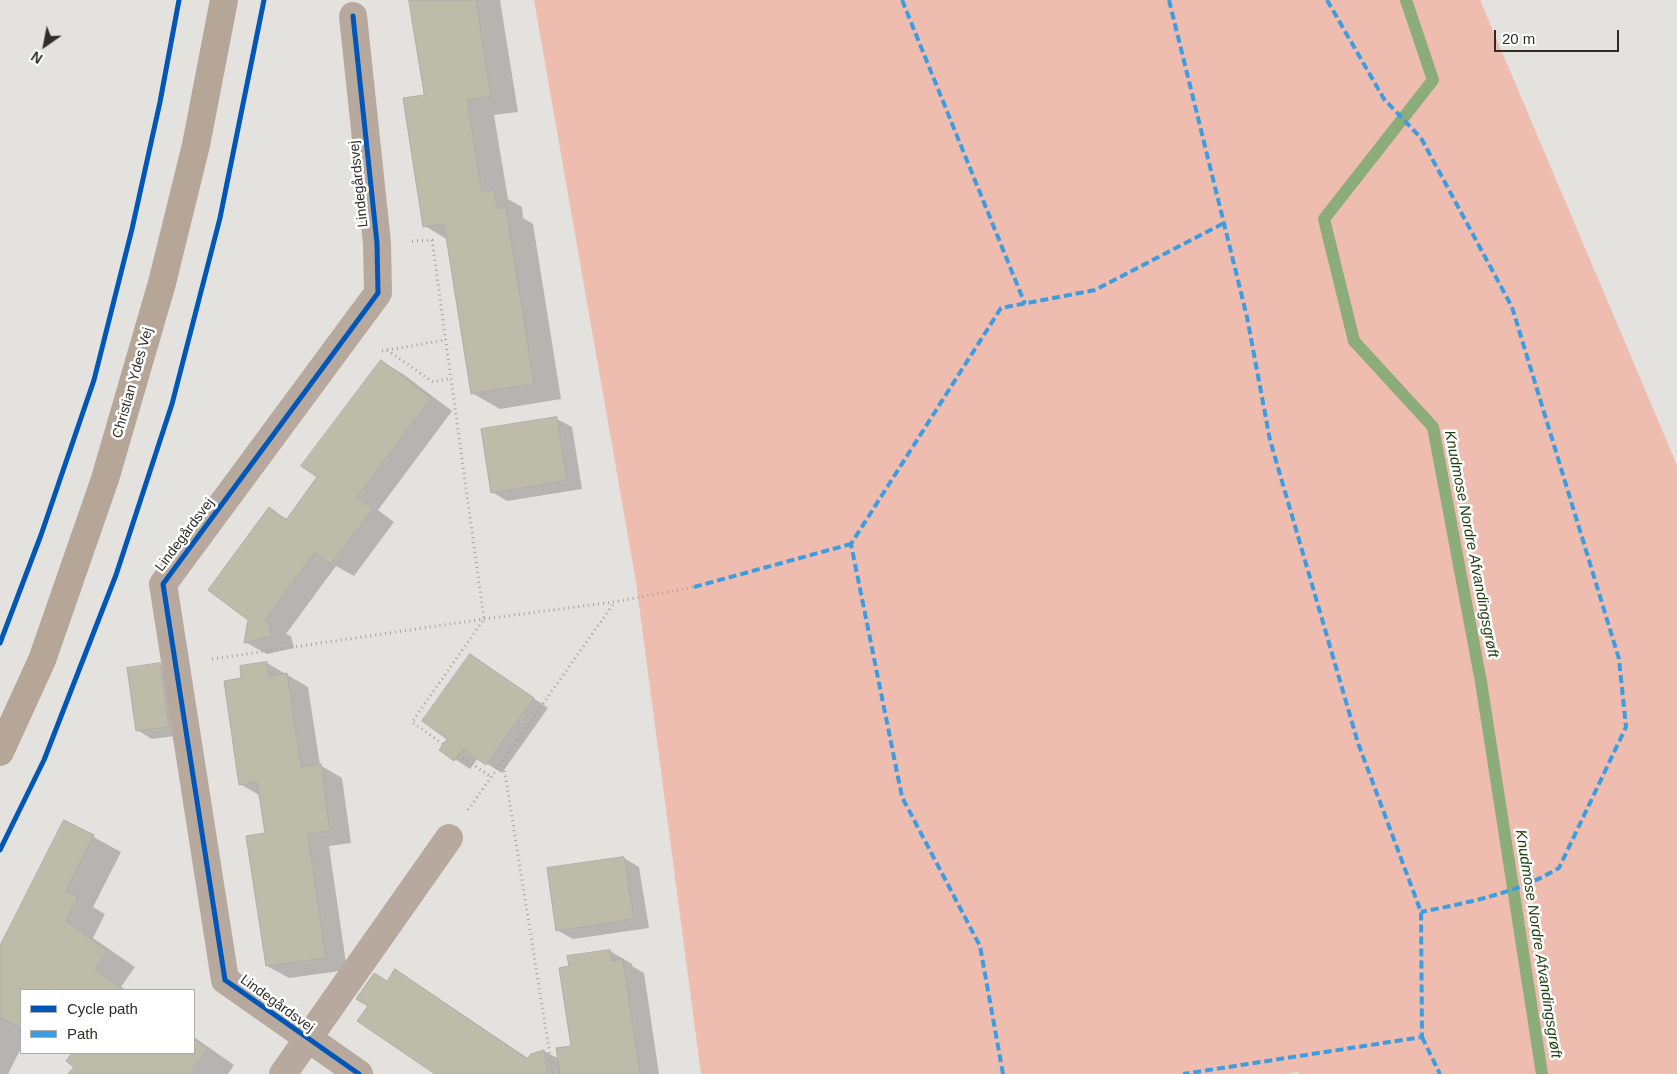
<!DOCTYPE html>
<meta charset="utf-8">
<style>
body{margin:0}
#map{position:relative;width:1677px;height:1074px;overflow:hidden;background:#e4e2de;font-family:Helvetica,sans-serif}
canvas{display:block}
.legend{position:absolute;left:20px;top:989px;width:175px;height:65px;box-sizing:border-box;background:#fff;border:1px solid #acabaa;margin:0;padding:6px 9px;list-style:none;font-size:15px;color:#2f2d2a}
.legend li{display:flex;align-items:center;gap:10px;height:25px}
.legend b{width:25px;border:1px solid #acabaa}
.north{position:absolute;left:20px;top:20px;width:50px;height:50px;-webkit-text-stroke:4px #fff;paint-order:stroke;rotate:213deg;font-size:14px;font-weight:700;line-height:20px;text-align:center;color:#2f2d2a}
.north::after{content:'';display:block;margin:auto;width:18px;height:22px;background:#2f2d2a;clip-path:polygon(50% 0,100% 100%,50% 72%,0 100%)}
.scale{position:absolute;left:1494px;top:30px;width:125px;height:22px;box-sizing:border-box;border:2px solid #2f2d2a;border-top:0;padding-left:6px;font-size:15px;line-height:18px;white-space:nowrap;color:#2f2d2a;-webkit-text-stroke:4px #fff;paint-order:stroke}
</style>
<div id="map">
<canvas width="1677" height="1074"></canvas>
<ul class="legend">
<li><b style="height:6px;background:#0057b8"></b>Cycle path</li>
<li><b style="height:6px;background:#3d9de1"></b>Path</li>
</ul>
<div class="north">N</div>
<div class="scale">20 m</div>
</div>
<script>
const ctx = document.querySelector('canvas').getContext('2d');
ctx.lineJoin = 'round';
function paint(path, color) { ctx.fillStyle = color; ctx.fill(path, 'evenodd'); }
function trace(path, color, width, dash) { ctx.strokeStyle = color; ctx.lineWidth = width; ctx.lineCap = dash ? 'butt' : 'round'; ctx.setLineDash(dash || []); ctx.stroke(path); }
function drawText(font, color, halo, rows, align = 'center') {
  ctx.font = font + ' Helvetica,sans-serif'; ctx.lineWidth = 5; ctx.setLineDash([]); ctx.textBaseline = 'middle'; ctx.strokeStyle = halo; ctx.fillStyle = color; for (const [text, x, y, turn = 0] of rows) {
    ctx.save(); ctx.translate(x, y); ctx.rotate((+turn || 0) * Math.PI / 180); ctx.textAlign = isNaN(turn) ? turn : align; if (halo) ctx.strokeText(text, 0, 0); ctx.fillText(text, 0, 0); ctx.restore();
  }
}
paint(new Path2D(`
 M534 0H1480L1677 465V1074H1300L1297 1072 1287 1074H701L636 582Z`), '#eebdaf');
paint(new Path2D(`
 M410 0H500L518 112 494 115 508 199 522 207 523 218 533 224 561 399 500 409 472 393 448 240 425 226V96Z
 M381 361 403 374 452 411 378 510 394 522 354 576 336 566 286 634 291 636 294 648 267 654 245 642 269 509 287 519 319 477Z
 M557 419 572 427 582 489 507 501 492 492Z
 M470 655 548 708 502 773 478 758 470 769 441 750 449 738Z
 M267 663 308 687 320 765 342 778 351 843 329 846 347 970 289 978 267 966 266 834 261 796 240 784 243 680Z
 M160 665 175 673 183 735 152 739 137 730Z
 M64 821 121 852 93 907 105 914 93 938 135 967 121 987 126 990H21V1048L8 1074H0V948Z
 M624 858 639 867 649 928 573 939 557 930Z
 M610 951 632 964V966L644 973 659 1074H438L388 982 396 971 417 984 529 1059 532 1055 544 1051 559 1059 572 1047 570 967Z
 M194 1037 234 1065 228 1074H70L75 1066 72 1055 68 1053H194Z`), '#0003');
trace(new Path2D(`
 M1406 0 1433 80 1324 219 1354 341 1433 427 1481 682 1542 1074`), '#8cac7a', 12);
const building = new Path2D(`
 M409 0H476L491 96 467 100 482 192 494 190 497 208 506 207 534 384 471 394 444 224 423 227 403 98 424 95Z
 M381 360 431 398 357 497 373 509 331 564 315 552 264 621 269 623 272 636 244 643 248 620 208 590 269 507 286 520 317 477 301 466Z
 M557 417 567 480 491 493 481 429Z
 M470 654 534 698 486 765 463 749 454 761 439 750 447 739 422 721Z
 M267 662 269 676 287 673 301 767 321 764 330 831 308 834 326 958 266 966 246 836 265 833 257 782 239 785 224 681 241 678 240 666Z
 M160 663 169 727 136 731 127 668Z
 M64 820 94 835 66 891 78 897 66 921 108 951 95 970 124 990H21V1028L1 1018 0 1021V946Z
 M624 857 634 919 556 931 547 868Z
 M610 950 612 961 623 959 640 1074H560L556 1048 571 1046 559 968 569 966 567 956Z
 M395 969 527 1059 531 1054 544 1050 548 1074H435L357 1021 368 1006 356 999 374 973 387 981Z
 M194 1039 207 1049 189 1074H68L74 1067 66 1061 72 1053H194Z`);
paint(building, '#bcbca9');
trace(building, '#aeadaa', 1);
trace(new Path2D(`
 M412 241 432 240 484 619 412 722 443 744
 M387 350 433 382 451 378
 M382 351 445 340
 M212 659 484 619 614 602 694 587
 M459 755 491 777
 M503 761 553 1074
 M468 810 614 603`), '#aaa199', 3, [1, 4]);
trace(new Path2D(`
 M353 16 377 243 378 293 163 584 225 980 359 1074
 M283 1074 449 838`), '#b7a99d', 28);
trace(new Path2D(`
 M0 752 42 660 105 479 162 283 196 145 224 0`), '#b5a698', 28);
trace(new Path2D(`
 M902 0 1025 304
 M1169 0 1247 317 1270 440 1358 743 1421 912 1422 1037 1183 1074
 M1327 0 1384 99 1421 138 1512 307 1619 659 1626 727 1559 868C1515 894 1470 902 1421 912
 M694 587 851 544
 M1422 1037 1440 1074
 M1003 1074 980 946 902 797 851 544 1001 308 1095 290 1224 223`), '#3d9de1', 4, [8, 4]);
trace(new Path2D(`
 M353 16 377 243 378 293 163 584 225 980 359 1074
 M0 643 41 535 94 380 132 229 160 102 179 0
 M0 850 44 760 116 575 172 404 220 218 264 0`), '#0057b8', 5);
drawText('14px', '#2f2d2a', '#fff', [
 ["Lindegårdsvej",359,184,-96],
 ["Christian Ydes Vej",133,383,-74],
 ["Lindegårdsvej",185,535,-53],
 ["Lindegårdsvej",277,1004,36]
]);
drawText('italic 15px', '#203f0d', '#fff', [
 ["Knudmose Nordre Afvandingsgrøft",1471,544,79],
 ["Knudmose Nordre Afvandingsgrøft",1538,944,81]
]);
</script>
